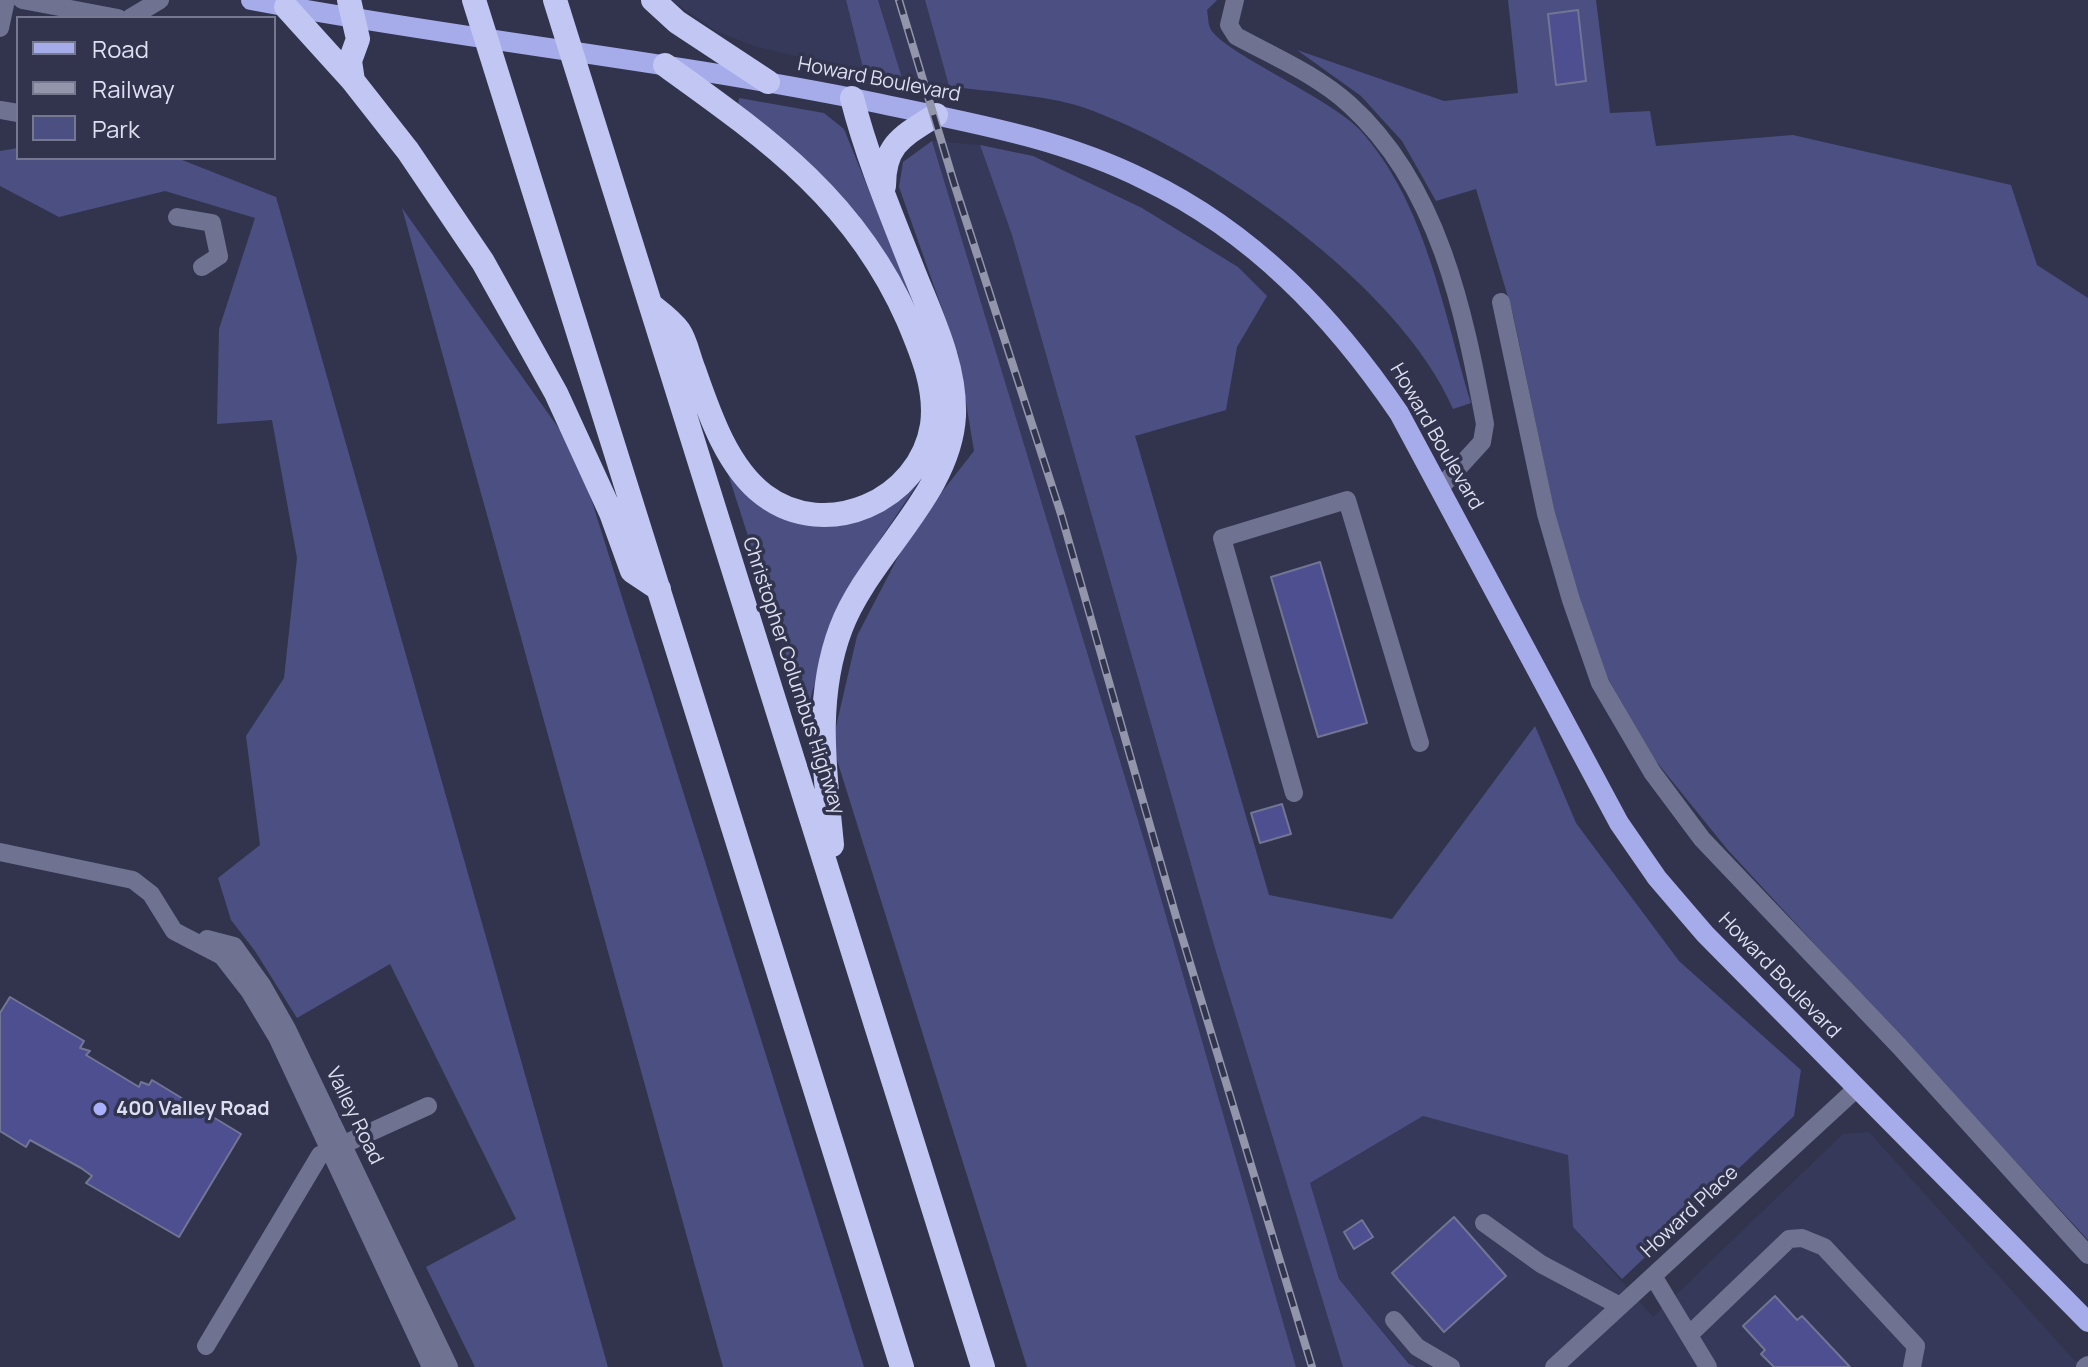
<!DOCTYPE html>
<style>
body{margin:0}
#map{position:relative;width:2088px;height:1367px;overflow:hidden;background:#32344e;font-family:Manrope,sans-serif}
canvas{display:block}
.legend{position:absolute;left:16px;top:16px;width:260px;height:144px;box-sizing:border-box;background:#32344e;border:2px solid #76788f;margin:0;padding:10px 14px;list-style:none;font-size:24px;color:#dddff0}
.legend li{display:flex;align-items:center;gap:16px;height:40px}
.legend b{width:40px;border:2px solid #76788f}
</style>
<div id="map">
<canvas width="2088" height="1367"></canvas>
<ul class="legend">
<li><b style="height:10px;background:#a6ace9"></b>Road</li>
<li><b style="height:10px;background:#9395aa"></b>Railway</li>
<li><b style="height:22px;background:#4c4f81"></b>Park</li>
</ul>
</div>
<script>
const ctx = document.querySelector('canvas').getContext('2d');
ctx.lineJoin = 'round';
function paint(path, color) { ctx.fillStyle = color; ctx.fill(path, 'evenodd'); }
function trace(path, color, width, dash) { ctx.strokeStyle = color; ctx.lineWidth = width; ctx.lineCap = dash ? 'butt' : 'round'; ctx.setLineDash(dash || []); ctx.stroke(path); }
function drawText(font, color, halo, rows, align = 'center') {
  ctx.font = font + ' Manrope,sans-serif'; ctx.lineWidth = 7; ctx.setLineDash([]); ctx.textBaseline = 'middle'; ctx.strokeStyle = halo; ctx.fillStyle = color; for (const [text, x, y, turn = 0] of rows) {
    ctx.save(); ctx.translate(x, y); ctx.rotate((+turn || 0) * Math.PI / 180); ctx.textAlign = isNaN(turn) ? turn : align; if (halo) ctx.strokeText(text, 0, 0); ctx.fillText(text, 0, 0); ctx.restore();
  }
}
paint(new Path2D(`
 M671 0H846L864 72 757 47 718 32Z
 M878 0H925L949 86 902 78Z
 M932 141 980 145 1012 235 1216 952 1343 1367H1296L1147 850Z
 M1423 1116 1569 1155 1573 1227 1653 1317 1843 1134 1869 1132 2072 1358 2085 1367H1416L1410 1364 1339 1279 1310 1183Z`), '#37395a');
paint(new Path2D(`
 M846 0H878L902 78 864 72Z
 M925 0H1217L1207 10C1208 15 1208 23 1210 28 1220 51 1332 99 1360 130 1426 203 1443 311 1471 403L1453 409C1401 286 1207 150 1082 107 1046 95 989 92 949 86Z
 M1508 0H1596L1610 113 1650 111 1656 146 1793 135 2011 185 2037 265 2088 298V1240L1727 849 1655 760 1599 663 1565 563 1513 314 1476 189 1436 201 1402 141 1361 96 1297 50 1444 101 1518 93Z
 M739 98 824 113 844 129 933 349 928 468 853 580 832 619 810 700 801 701 721 452 811 524 926 467 916 315 738 105Z
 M932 141 1147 850 1296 1367H1027L832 744 857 636 912 530 974 451 958 354 899 187 903 162Z
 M980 145 1033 156 1142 208 1238 267 1267 296 1237 347 1226 410 1135 436 1269 895 1392 919 1535 726 1576 823 1679 961 1801 1070 1794 1116 1622 1279 1573 1227 1568 1155 1423 1116 1310 1183 1339 1279 1409 1364 1416 1367H1343L1216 952 1012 235Z
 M18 148V158H177L276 197 608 1367H475L426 1267 516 1219 390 964 297 1018 255 951 231 920 218 878 260 845 246 736 284 678 297 558 272 420 217 424 219 329 255 218 165 191 59 217 0 186V151Z
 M402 208 577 454 864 1367H723Z`), '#4c4f81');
const building = new Path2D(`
 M1578 10 1586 81 1556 85 1548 14Z
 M1320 562 1367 723 1318 737 1271 577Z
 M1282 804 1291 834 1260 843 1251 813Z
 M10 997 84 1041 80 1048 90 1051 86 1055 139 1087 141 1082 149 1085 152 1080 241 1134 179 1237 86 1183 92 1176 81 1168 30 1140 26 1147 0 1131V1013Z
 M1454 1217 1506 1276 1444 1332 1392 1273Z
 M1362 1220 1373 1237 1354 1249 1344 1232Z
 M1775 1296 1797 1320 1802 1316 1850 1367H1774L1761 1354 1765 1350 1743 1326Z`);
paint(building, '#4d4f90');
trace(building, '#727594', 2);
trace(new Path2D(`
 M22 0 118 18
 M1235 0 1229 25 1236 36C1275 57 1317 75 1350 105 1439 186 1464 311 1485 424L1482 442 1440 488
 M130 18 160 0
 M0 28 6 0
 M0 110 18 113
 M177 217 212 223 219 256 202 267
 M1501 302 1546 514 1571 600 1600 683 1652 772 1702 839 1899 1046 2088 1255
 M1294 793 1222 538 1347 500 1420 743
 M0 852 133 880 151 894 174 931 222 956 250 992 277 1037 431 1367
 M207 939 234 946 262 985 287 1029 449 1367
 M1484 1223 1541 1264 1620 1306
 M1653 1276 1708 1367
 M1394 1320 1417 1347 1451 1367
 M1689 1335 1789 1239 1802 1238 1824 1247 1916 1346 1912 1367
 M206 1346 320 1155 428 1106
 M1554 1367 1856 1089
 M2085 1367 2088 1365`), '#6f7290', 18);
trace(new Path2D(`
 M251 0C457 39 666 60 872 102 966 122 1059 137 1145 180 1253 232 1333 316 1399 413L1619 823 1657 878 1705 934 2088 1322`), '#a6ace9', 20);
trace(new Path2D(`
 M349 0 358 39 350 61 353 81
 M474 0 902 1367
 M555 0 983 1367
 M653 0 677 22 768 82
 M286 7 353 81 408 151 483 262 556 393 611 513 632 571 659 589
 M884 186C884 144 903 136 936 115
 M652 306C661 313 672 321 679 331 686 341 689 358 694 370 709 413 727 467 764 495 826 542 920 501 932 425 937 389 922 353 908 320 855 200 768 139 665 65
 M832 845C825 772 814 699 841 628 868 556 950 495 954 416 956 365 931 316 913 270 891 214 867 157 852 98`), '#c1c6f2', 24);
const rail = new Path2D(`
 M899 0 954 183 1061 514 1177 920 1312 1367`);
trace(rail, '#9395aa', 8);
trace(rail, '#32344e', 5, [15]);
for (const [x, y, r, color] of [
 [100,1109,8,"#aab0fc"]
]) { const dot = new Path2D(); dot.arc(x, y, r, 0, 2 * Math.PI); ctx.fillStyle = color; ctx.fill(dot); trace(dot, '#32344e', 3); }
drawText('20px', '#dddff0', '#32344e', [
 ["Howard Boulevard",879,80,11],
 ["Howard Boulevard",1436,437,60],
 ["Christopher Columbus Highway",793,676,72],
 ["Howard Boulevard",1779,976,46],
 ["Valley Road",354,1116,64],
 ["Howard Place",1690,1212,-43]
]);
drawText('bold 20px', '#dddff0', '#32344e', [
 ["400 Valley Road",116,1109]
], 'left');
</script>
